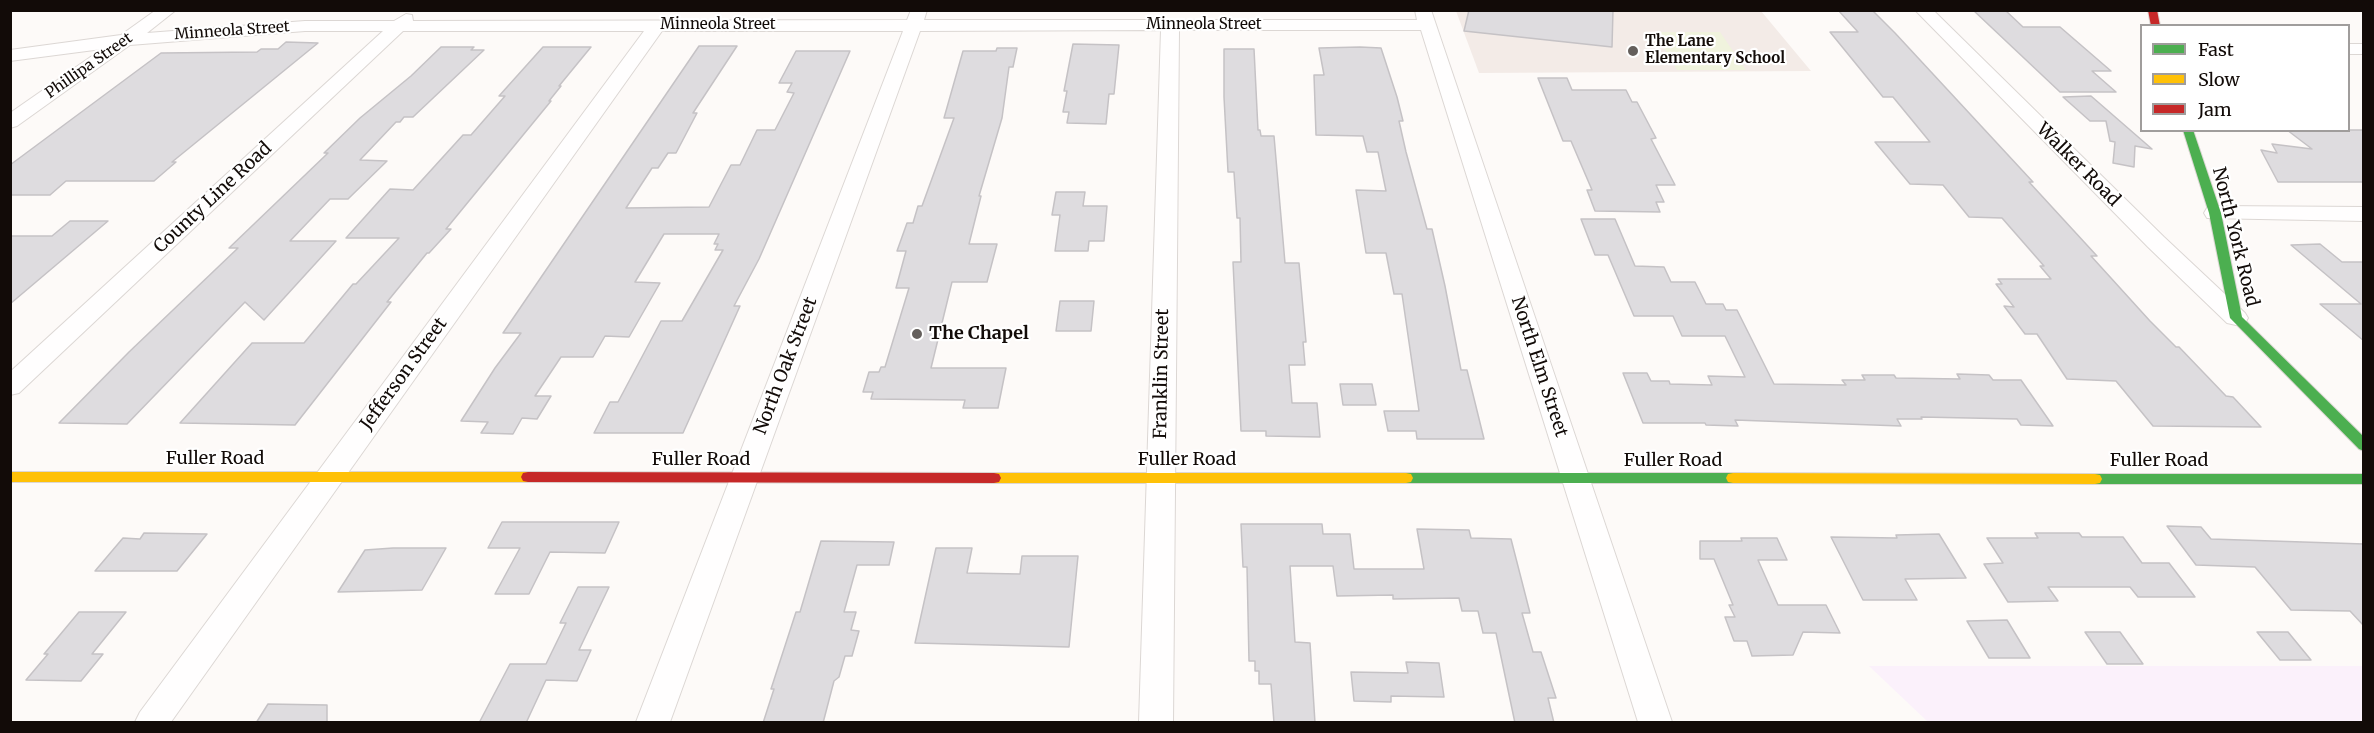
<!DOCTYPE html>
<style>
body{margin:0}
#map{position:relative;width:2374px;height:733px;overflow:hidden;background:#fdfaf8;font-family:Merriweather,serif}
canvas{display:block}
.frame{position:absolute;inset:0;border:12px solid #120b08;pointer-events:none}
.legend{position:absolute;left:2140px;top:24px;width:210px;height:108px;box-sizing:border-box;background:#fff;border:2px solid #a09d9c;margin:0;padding:8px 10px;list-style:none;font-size:18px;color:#120b08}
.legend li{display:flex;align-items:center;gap:12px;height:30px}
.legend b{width:30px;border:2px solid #a09d9c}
</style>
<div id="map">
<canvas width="2374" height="733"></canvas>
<div class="frame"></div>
<ul class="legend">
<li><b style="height:8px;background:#4caf50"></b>Fast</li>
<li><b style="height:8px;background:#ffc107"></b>Slow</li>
<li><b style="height:8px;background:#c62828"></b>Jam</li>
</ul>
</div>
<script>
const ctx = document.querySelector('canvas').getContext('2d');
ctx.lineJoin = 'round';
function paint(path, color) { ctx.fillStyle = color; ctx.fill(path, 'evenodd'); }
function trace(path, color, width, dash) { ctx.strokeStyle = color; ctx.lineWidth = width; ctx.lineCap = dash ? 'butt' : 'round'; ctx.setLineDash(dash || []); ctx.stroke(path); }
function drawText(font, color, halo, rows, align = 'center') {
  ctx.font = font + ' Merriweather,serif'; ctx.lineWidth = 4.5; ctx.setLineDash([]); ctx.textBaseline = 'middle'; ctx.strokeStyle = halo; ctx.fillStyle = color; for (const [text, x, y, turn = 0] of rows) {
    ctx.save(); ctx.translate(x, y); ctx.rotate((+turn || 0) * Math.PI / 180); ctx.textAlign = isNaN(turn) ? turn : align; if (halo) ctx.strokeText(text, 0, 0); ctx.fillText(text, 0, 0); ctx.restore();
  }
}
paint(new Path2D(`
 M1869 666H2363V722H1928Z`), '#fbf1fb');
paint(new Path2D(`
 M1456 11H1761L1811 71 1479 73Z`), '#f3ebe7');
paint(new Path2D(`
 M1655 32H1720L1746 70H1677Z`), '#f0f3dd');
const building = new Path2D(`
 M1469 10H1613L1612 47 1464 31Z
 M1838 10H1872L1895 33 2033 182H2029L2097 256H2091L2150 321 2176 347H2179L2226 396 2233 397 2261 427 2153 426 2116 381 2067 379 2037 334H2025L2004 306 2014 307 1996 284H2002L1998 279H2051L2040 266H2044L2002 218 1969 217 1943 185 1910 184 1875 142H1930L1893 97H1883L1830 32H1858Z
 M1973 10H2005L2023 27H2060L2111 71H2092L2116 92H2060Z
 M286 42 318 43 172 162H176L154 181H66L50 195H10V165L161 53 257 52 261 49H278Z
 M1073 44 1119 45 1114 94H1109L1106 124 1067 123 1069 112H1063L1067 91H1064Z
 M699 46H737L693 113H697L676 153H668L658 168H652L626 208 709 207 731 165H740L757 130H775L794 93 787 92 792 83H779L796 51H850L759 259 734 306H740L683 433H594L610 402H618L661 321H682L723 250H715L718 244H714L719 234H664L635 282 660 283 629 337 605 336 593 357H561L535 396H551L537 419 522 418 513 434 481 433 488 422 461 421 495 368 521 333H503Z
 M441 47H474L471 50H484L413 117H404L400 122H396L360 160 387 161 348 199H330L290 241H336L264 320 245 302 127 424 59 423 129 352 238 248H229L328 153H324L360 118 411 76Z
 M543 47H591L559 86H561L549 101H551L446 229H451L429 253H427L387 302H391L295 425 180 423 252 343H304L353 284H356L399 238H346L390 189 413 190 463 135H471L505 96H499Z
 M1360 47 1381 48 1397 97 1403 121H1399L1406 152 1427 229H1432L1445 286 1461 370H1467L1484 439H1417L1416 431H1388L1384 411H1419L1402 294H1394L1386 253H1366L1356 190 1386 191 1378 152H1367L1363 136 1316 135 1314 75H1324L1319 48Z
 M997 48H1017L1013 67H1009L1002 118 979 196H981L969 244H997L987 282H952L931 368H1006L998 408H963L965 400 871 399 873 392H863L869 372H879L881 367H885L909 288H896L906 251H897L907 223H913L918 206H922L954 118H944L963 51H996Z
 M1224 49H1254L1258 130H1260L1261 136H1274L1285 263H1299L1306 342H1303L1305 365H1289L1292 403H1317L1320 437 1266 436V431H1241L1233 262H1241L1240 218H1237L1234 172H1228L1224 97Z
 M1538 78H1567L1572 90H1626L1632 102H1637L1656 138 1651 139 1675 185H1656L1664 202H1656L1660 212 1595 211 1587 190H1592L1571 141H1563Z
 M2091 96 2152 149 2135 146 2134 167 2113 163 2115 142 2110 141 2106 121H2090L2063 97Z
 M2287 130H2364V182H2278L2261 150 2277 153 2272 144 2312 149Z
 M1056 192H1085L1083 206H1107L1104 241H1089L1088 251H1055L1060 215H1052Z
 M1581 219H1615L1635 266 1664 267 1671 282H1695L1706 304H1723L1726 310H1737L1774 384 1846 385 1842 380H1865L1862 375H1894L1896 378 1960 379 1957 374 1989 375 1993 380H2021L2053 426 2021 425 2017 419 1921 417 1922 419H1897L1901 426 1735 420 1738 426 1706 425 1705 423H1643L1623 373H1647L1651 381H1669L1670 384 1712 385 1708 376 1745 377 1725 336H1682L1673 316H1634L1608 255H1595Z
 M70 221H108L10 304V236H52Z
 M2320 244 2342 262H2364V341L2320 304H2361L2291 245Z
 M1060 301H1094L1091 331H1056Z
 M1340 384H1372L1376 405H1343Z
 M502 522H619L605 553 550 552 529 594H495L520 548H488Z
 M1241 524H1322L1323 534H1350L1354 569H1424L1417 529 1469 530 1471 538 1511 539 1530 613H1522L1533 652H1541L1556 698H1548L1554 723H1515L1496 633H1483L1478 611H1462L1459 598 1393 599V595L1337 596 1333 566H1290L1295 642 1310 643 1315 723H1274L1271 684H1259V671H1255V661H1249L1247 567H1243Z
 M2167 526 2201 527 2211 539 2364 544V626L2350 611 2291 610 2255 567 2196 565Z
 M144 533 207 534 177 571H95L123 538 140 539Z
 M2035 533H2079L2082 537H2123L2142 563H2169L2195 597H2138L2130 587H2048L2058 601 2008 602 1984 564 2003 563 1987 538H2038Z
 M1939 534 1966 578 1905 579 1917 600H1863L1831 537 1897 538 1896 535Z
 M1741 538H1777L1787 560H1758L1778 605H1826L1840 633 1803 632 1793 655 1752 656 1747 641H1734L1725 617H1735L1729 605H1733L1714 559H1700V541H1742Z
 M821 541 894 542 889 565H857L844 612H856L851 630 859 631 852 656H845L839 677 834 681 823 723H763L774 689H771L796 612H800Z
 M393 548H446L422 590 338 592 365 550Z
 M936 548H972L967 573 1020 574 1022 556H1078L1069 647 915 643Z
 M578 587H609L579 650H591L577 681 546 680 526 723H479L510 664H546L566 623H560Z
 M79 612H126L92 654H103L81 681 26 680 48 654H44Z
 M2007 620 2030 658H1989L1967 621Z
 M2085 632H2120L2143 664H2107Z
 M2257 632H2288L2311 660H2280Z
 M1406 662 1439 663 1444 697 1391 696V702L1354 701 1351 672 1408 673Z
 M268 704 327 705V723H256Z`);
paint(building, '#dedcdf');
trace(building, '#c5c2c5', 1.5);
const street = new Path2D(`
 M156 10H176L147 33 305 21H394L406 14 412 15 413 21 907 20 911 10H927L924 20H1417L1415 10H1431L1672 722H1638L1421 30H1179L1173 722H1139L1161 30 920 31 670 722H636L903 31H662L171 722H135L140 712 644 31H403L19 393 10 395V372L383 31H305L130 45 17 126 10 128V113L102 49 10 61V50L121 35Z
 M1915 10H1933L2164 237 2245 313 2248 318 2245 323 2236 325 2227 323 2148 247Z
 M2348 44H2364V54H2348Z
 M2215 206 2364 207V221L2207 218 2204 213 2207 208Z`);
const fast = new Path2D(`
 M2183 130H2193L2221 213 2242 317 2364 437V451L2359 449 2230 318 2209 213Z
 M1406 473H1733L1738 474 1740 478 1738 482 1733 483H1406L1401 482 1399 478 1401 474Z
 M2095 474H2364V484H2095L2090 483 2088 479 2090 475Z`);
const slow = new Path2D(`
 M10 472H528L533 473 535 477 533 481 528 482H10Z
 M994 473H1406L1411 474 1413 478 1411 482 1406 483H994L989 482 987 478 989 474Z
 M1733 473 2095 474 2100 475 2102 479 2100 483 2095 484 1733 483 1728 482 1726 478 1728 474Z`);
const jam = new Path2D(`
 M2148 10H2157L2160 26H2151Z
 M528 472 994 473 999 474 1001 478 999 482 994 483 528 482 523 481 521 477 523 473Z`);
trace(street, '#dcd7d4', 2);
trace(fast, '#dcd7d4', 2);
trace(slow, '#dcd7d4', 2);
trace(jam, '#dcd7d4', 2);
paint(street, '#fffefe');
paint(fast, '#4caf50');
paint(slow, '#ffc107');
paint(jam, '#c62828');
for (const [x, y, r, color] of [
 [1633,51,6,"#645f5c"],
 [917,334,6,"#645f5c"]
]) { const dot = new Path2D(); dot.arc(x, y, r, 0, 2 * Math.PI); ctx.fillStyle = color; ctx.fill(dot); trace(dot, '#fff', 2); }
drawText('15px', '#120b08', '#fff', [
 ["Minneola Street",718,25],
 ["Minneola Street",1204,25],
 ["Minneola Street",232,31,-4],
 ["Phillipa Street",89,66,-35]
]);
drawText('bold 15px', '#120b08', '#fff', [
 ["The Lane",1645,42],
 ["Elementary School",1645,59]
], 'left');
drawText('18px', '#120b08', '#fff', [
 ["Walker Road",2078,165,45],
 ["County Line Road",213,198,-43],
 ["North York Road",2235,237,76],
 ["North Oak Street",786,366,-69],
 ["North Elm Street",1539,367,72],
 ["Jefferson Street",404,374,-54],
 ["Franklin Street",1162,374,-89],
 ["Fuller Road",215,459],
 ["Fuller Road",701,460],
 ["Fuller Road",1187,460],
 ["Fuller Road",1673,461],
 ["Fuller Road",2159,461]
]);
drawText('bold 18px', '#120b08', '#fff', [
 ["The Chapel",929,334]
], 'left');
</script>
